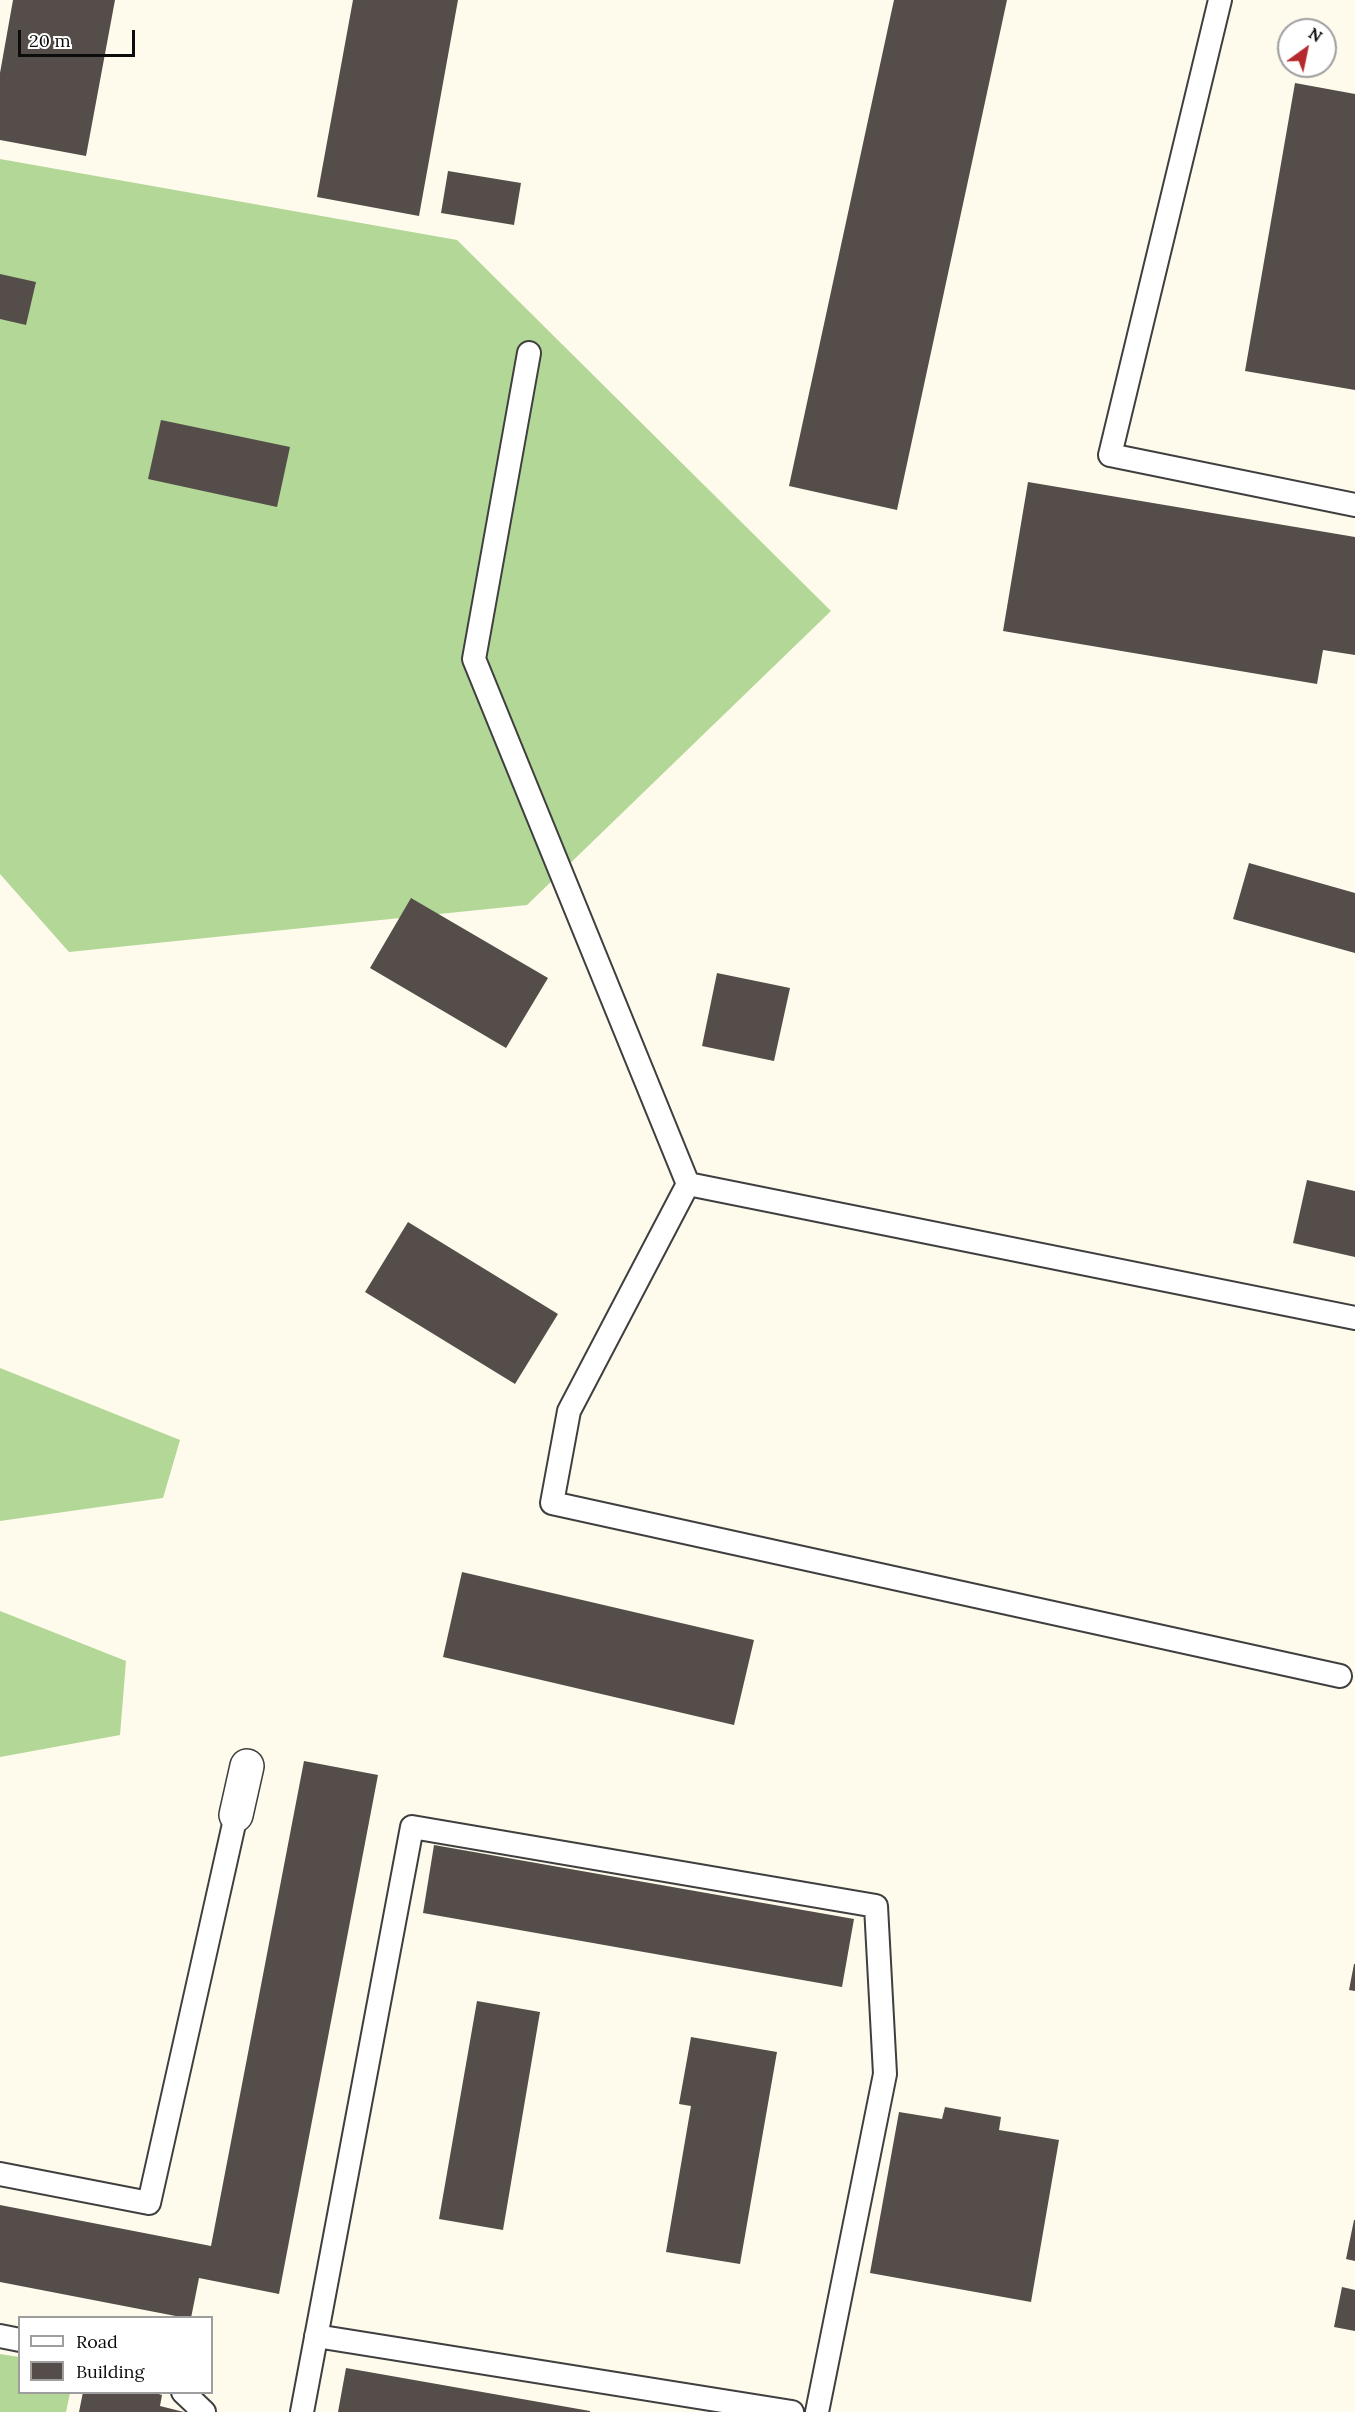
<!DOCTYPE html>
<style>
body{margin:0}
#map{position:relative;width:1355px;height:2412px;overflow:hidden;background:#fefbec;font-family:Lora,serif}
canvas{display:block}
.legend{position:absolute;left:18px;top:2316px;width:195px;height:78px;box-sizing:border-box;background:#fff;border:2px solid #9e9e9e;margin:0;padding:8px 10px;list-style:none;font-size:18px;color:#0c0c0c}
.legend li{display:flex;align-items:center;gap:12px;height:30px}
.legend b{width:30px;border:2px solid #9e9e9e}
.north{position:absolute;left:1277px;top:18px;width:60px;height:60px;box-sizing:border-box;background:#fff;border:2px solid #9e9e9e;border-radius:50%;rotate:33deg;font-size:16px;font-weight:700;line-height:24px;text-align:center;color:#0c0c0c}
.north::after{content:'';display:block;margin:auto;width:21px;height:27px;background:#b62a2e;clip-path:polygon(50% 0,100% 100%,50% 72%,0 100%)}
.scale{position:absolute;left:18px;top:30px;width:117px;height:27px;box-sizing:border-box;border:3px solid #0c0c0c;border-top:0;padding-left:8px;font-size:18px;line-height:21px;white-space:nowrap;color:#0c0c0c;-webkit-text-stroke:4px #fff;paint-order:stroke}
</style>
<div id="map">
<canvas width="1355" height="2412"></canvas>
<ul class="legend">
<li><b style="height:8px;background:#fff"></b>Road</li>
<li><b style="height:16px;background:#544d49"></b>Building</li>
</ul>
<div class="north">N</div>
<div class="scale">20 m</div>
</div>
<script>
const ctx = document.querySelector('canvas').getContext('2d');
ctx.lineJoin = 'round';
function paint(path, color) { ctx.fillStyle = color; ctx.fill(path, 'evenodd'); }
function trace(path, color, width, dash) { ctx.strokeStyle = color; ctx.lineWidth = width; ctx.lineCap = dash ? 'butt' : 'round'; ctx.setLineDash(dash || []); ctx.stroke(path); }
paint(new Path2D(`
 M0 159 457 240 831 611 527 905 69 952 0 874Z
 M0 1368 180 1440 163 1498 0 1521Z
 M0 1611 126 1661 120 1735 0 1757Z
 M0 2354 19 2357 20 2392 70 2393 66 2412H0Z`), '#b2d797');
paint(new Path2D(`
 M13 0H115L86 156 0 140V73Z
 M353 0H458L419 216 317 197Z
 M894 0H1007L897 510 789 486Z
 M1295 83 1355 94V390L1245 371Z
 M448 171 521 183 514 225 441 213Z
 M0 274 36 282 26 325 0 319Z
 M161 420 290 447 277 507 148 479Z
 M1028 482 1355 537V655L1323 650 1317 684 1003 631Z
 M1249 863 1355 893V953L1233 919Z
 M411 898 548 978 506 1048 370 968Z
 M717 973 790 988 774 1061 702 1046Z
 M1307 1180 1355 1191V1257L1293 1243Z
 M408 1222 558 1314 515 1384 365 1292Z
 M462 1572 754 1640 734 1725 443 1657Z
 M304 1761 378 1775 279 2294 199 2278 191 2318H186L0 2282V2205L211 2246Z
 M434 1845 854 1919 842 1987 423 1913Z
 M1354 1964H1355V1991L1349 1990Z
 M477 2001 540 2012 503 2230 439 2219Z
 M691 2037 777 2052 740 2264 666 2252 691 2106 679 2104Z
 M945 2107 1001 2117 999 2130 1059 2140 1031 2302 870 2273 899 2112 942 2119Z
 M1354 2220H1355V2261L1346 2259Z
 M1342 2287 1355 2290V2331L1334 2327Z
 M346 2368 590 2411V2412H338Z
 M83 2392H152L162 2395 160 2406 184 2412H79Z`), '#544d49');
const service = new Path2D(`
 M1220 0 1110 455 1355 505
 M529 353 474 659 688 1184 1355 1318
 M688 1184 569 1411 552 1503 1340 1676
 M0 2174 149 2203 236 1815
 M0 2336 20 2340
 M316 2336 792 2412
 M183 2392 204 2412
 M302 2412 412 1827 876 1906 885 2074 817 2412`);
const minor = new Path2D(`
 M236 1815 247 1766`);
trace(service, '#3f3f3f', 26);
trace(minor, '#3f3f3f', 36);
trace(service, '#fff', 22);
trace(minor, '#fff', 33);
</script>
